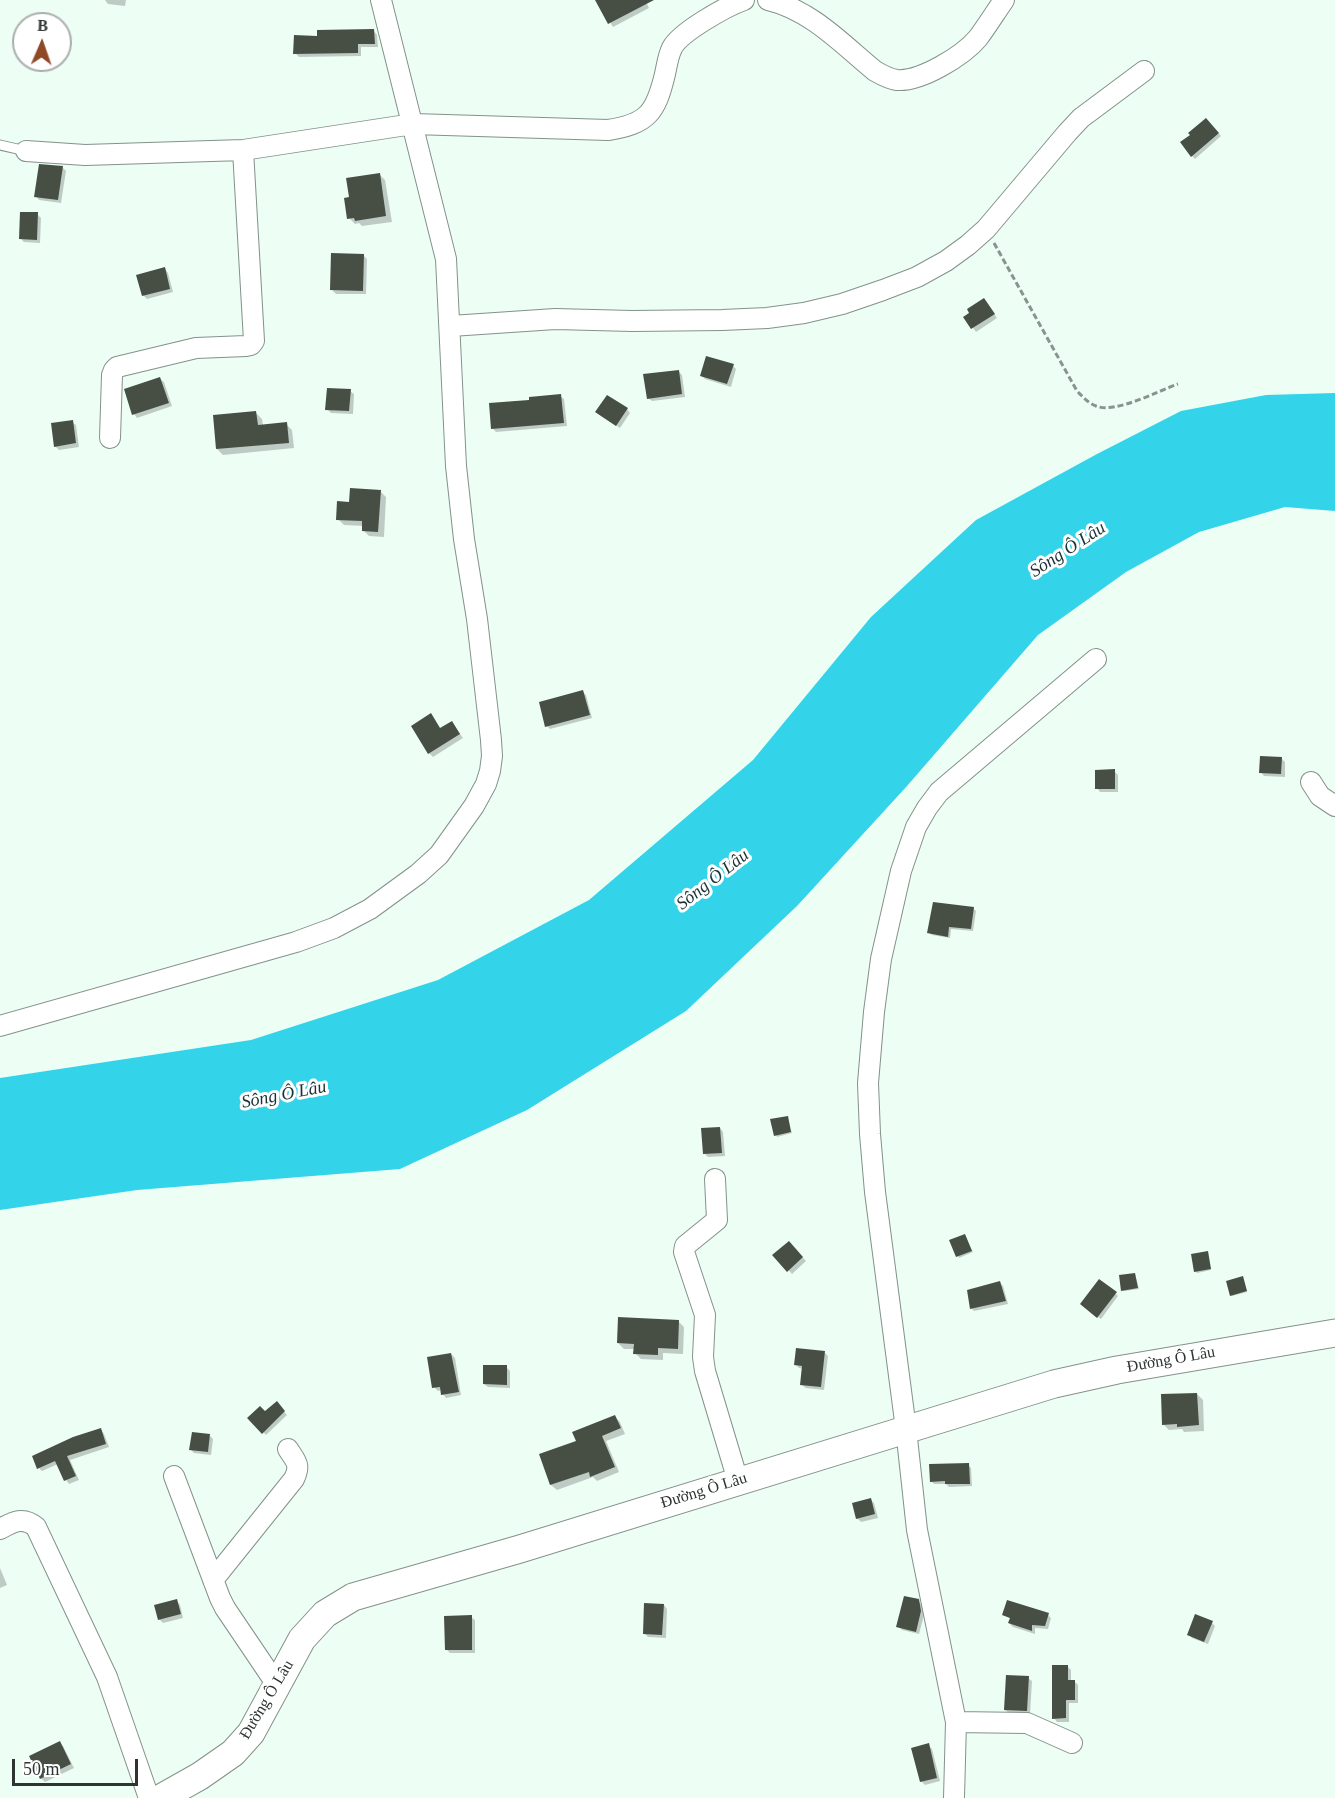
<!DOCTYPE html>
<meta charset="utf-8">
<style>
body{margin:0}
#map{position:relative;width:1335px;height:1798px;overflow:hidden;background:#edfef5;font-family:"Times New Roman",serif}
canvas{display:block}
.north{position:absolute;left:12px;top:12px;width:60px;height:60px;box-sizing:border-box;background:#fff;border:2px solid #abaead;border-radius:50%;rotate:2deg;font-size:16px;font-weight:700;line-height:24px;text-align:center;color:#2e3431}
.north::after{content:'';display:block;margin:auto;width:21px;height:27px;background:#904826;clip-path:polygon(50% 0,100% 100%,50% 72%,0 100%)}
.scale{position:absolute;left:12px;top:1759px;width:126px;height:27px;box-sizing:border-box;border:3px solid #2e3431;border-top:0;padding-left:8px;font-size:18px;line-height:21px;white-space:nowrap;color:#2e3431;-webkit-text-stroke:4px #fff;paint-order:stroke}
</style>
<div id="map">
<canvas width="1335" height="1798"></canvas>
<div class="north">B</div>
<div class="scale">50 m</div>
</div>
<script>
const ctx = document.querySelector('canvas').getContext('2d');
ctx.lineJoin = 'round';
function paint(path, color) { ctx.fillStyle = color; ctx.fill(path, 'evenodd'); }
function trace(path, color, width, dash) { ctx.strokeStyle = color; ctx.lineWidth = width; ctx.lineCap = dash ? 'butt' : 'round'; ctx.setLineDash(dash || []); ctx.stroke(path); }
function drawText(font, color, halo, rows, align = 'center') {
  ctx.font = font + ' "Times New Roman",serif'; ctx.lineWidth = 6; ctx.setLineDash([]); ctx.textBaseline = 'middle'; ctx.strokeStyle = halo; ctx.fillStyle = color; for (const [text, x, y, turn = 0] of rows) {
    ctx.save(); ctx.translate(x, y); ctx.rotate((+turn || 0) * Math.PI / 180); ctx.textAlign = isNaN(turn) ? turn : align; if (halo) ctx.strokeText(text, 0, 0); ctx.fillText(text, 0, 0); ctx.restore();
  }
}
paint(new Path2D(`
 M1335 393V511L1285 507 1199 532 1126 572 1038 635 907 786 797 906 686 1011 527 1110 400 1169 137 1190 0 1210V1078L251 1040 438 980 589 900 753 760 871 617 976 520 1097 454 1181 411 1266 395Z`), '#33d4ea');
paint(new Path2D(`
 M105 0H126L125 6 108 4Z
 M599 0H645L649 8 613 27 597 1Z
 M374 31 377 35 378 47H361V56L299 57 295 53 319 37Z
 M1206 120 1221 136 1195 159 1192 156V135Z
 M62 167 66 171 61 203 39 200 36 196Z
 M379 174 385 180 392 222 362 226 359 223 355 224 349 218 351 198Z
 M37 214 41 218 40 243 24 242 21 239Z
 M363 255 367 259 366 294H336L332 290Z
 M165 269 168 273 173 292 147 299 143 295Z
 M987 303 997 318 976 332 965 317Z
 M733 366 736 369 731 387 705 379 701 375Z
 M678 371 682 375 685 397 652 401 648 398Z
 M160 379 164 382 172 406 137 418 134 414Z
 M350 391 354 394 353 414 331 413 327 409Z
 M560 396 564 399 567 426 496 432 492 428Z
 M627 409 630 413 620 428 601 416Z
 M256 413 262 419 263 426 286 424 292 430 294 448 223 455 217 449Z
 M72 422 76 425 79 447 59 450 55 446Z
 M380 491 386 497 384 537 369 536 363 530 364 526 344 525 338 519 350 503Z
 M583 692 586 695 592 718 550 729 547 726Z
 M434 719 441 730 452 723 463 738 433 757 429 753Z
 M1282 759 1285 762V777L1264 776 1261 772Z
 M1114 771 1118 775V792H1100L1097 788Z
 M973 908 976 911 973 931 951 929 950 938 932 935 929 933Z
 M788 1119 792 1133 777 1137 776 1135Z
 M720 1128 723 1132 725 1156 708 1157 705 1154Z
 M966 1237 973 1252 959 1258 951 1241Z
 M789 1243 806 1261 792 1274 775 1255Z
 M1207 1253 1211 1270 1197 1273 1195 1271Z
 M1135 1274 1139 1289 1124 1291 1123 1290Z
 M1243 1278 1247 1292 1232 1296 1231 1295Z
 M1000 1283 1003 1286 1008 1304 974 1311 971 1308Z
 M1116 1294 1118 1296 1101 1319 1084 1307Z
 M678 1321 684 1327 683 1354 663 1353V1360L641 1359 635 1353V1349H624L618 1343Z
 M824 1352 828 1356 824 1390 806 1388 802 1385 804 1369 799 1368 796 1365Z
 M451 1354 455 1358 461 1395 446 1398 443 1394 442 1390 438 1391 434 1387Z
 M506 1367 510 1371V1388L488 1387 484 1384Z
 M1197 1394 1203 1400 1204 1431 1184 1432 1182 1429 1169 1430 1163 1424Z
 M277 1403 287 1415 266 1435 249 1418 265 1413Z
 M615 1417 620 1422 625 1434 606 1441 619 1472 597 1481 593 1477 557 1490 551 1485 541 1455 578 1442Z
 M101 1430 104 1434 109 1447 70 1460 79 1480 69 1484 66 1480 58 1464 42 1471 39 1468Z
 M210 1436 213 1439 211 1455 194 1453 191 1450Z
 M968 1465 971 1468 972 1486 949 1487 946 1484H934L931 1481Z
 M871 1500 874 1503 878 1518 861 1522 857 1518Z
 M0 1568 7 1585 0 1588Z
 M177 1601 180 1605 183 1618 163 1623 159 1619Z
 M918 1601 922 1605 924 1615 919 1634 902 1630 898 1626Z
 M664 1605 667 1609 666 1638 648 1637 644 1633Z
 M1004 1615H1048L1051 1618 1048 1629 1035 1628V1634L1013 1627 1009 1623 1011 1619Z
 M471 1617 475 1620V1653H450L447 1650Z
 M1212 1623 1215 1626 1208 1644 1192 1638 1189 1634Z
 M1067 1666 1071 1670V1681H1074L1078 1685V1703H1069V1722H1057L1054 1718Z
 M1028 1678 1032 1681 1030 1714 1009 1713 1005 1710Z
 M59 1743 63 1746 74 1768 45 1782 41 1778Z
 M928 1745 932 1749 940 1781 925 1785 921 1781Z`), '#0003');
paint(new Path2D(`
 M595 0H654L608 24Z
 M374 29 375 44H358V53L293 54 294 35 317 36V30Z
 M1206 118 1219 133 1191 157 1180 142 1190 135 1188 133Z
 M39 164 63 166 58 200 34 197Z
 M380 173 386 216 355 221 354 218 347 219 344 198 349 197 346 178Z
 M20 212H38L37 240 19 239Z
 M331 253 364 254 363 291 330 290Z
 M165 267 170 289 142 296 136 275Z
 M984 298 995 314 971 329 963 317 969 313 967 309Z
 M706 356 734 364 727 384 700 376Z
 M679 370 682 394 647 399 643 374Z
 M160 377 169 403 132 415 124 389Z
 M327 388 351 389 349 411 325 410Z
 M561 394 564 423 491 429 489 403 529 400V397Z
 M607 395 628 408 616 426 595 412Z
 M256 411 258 425 287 422 289 443 216 449 213 415Z
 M73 420 76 443 54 447 51 423Z
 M350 488 381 490 378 532 362 531V521L336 520 337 501 349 502Z
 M583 690 590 715 545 727 539 702Z
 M431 713 440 728 452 721 460 734 428 754 411 726Z
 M1260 756 1282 757 1281 774 1259 773Z
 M1115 769V789H1095V770Z
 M933 902 974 907 971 929 949 927 948 937 927 933Z
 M788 1116 791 1132 774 1136 770 1119Z
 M720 1127 722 1153 703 1154 701 1128Z
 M965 1234 972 1251 956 1257 949 1240Z
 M789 1241 803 1257 787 1272 772 1255Z
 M1208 1251 1211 1269 1194 1272 1191 1254Z
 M1135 1273 1138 1288 1121 1291 1119 1275Z
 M1243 1276 1247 1291 1230 1296 1226 1281Z
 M1099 1279 1117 1292 1097 1318 1080 1304Z
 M1000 1281 1006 1301 970 1309 967 1290Z
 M618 1317 679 1320 678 1349 658 1348V1355L633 1354 634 1344 617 1343Z
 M796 1348 825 1351 821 1387 800 1385 802 1366 794 1365Z
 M451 1353 459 1392 441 1395 440 1387 432 1388 427 1357Z
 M483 1365H507V1385L483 1384Z
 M1197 1393 1199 1425 1177 1427V1424L1162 1425 1161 1394Z
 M277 1401 285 1411 262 1434 247 1418 260 1406 265 1411Z
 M615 1415 621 1428 602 1436 615 1467 590 1477 589 1472 550 1485 539 1454 576 1441 572 1432Z
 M101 1428 106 1444 67 1456 76 1476 64 1481 55 1461 37 1469 32 1456 73 1437Z
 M192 1432 210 1434 208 1452 189 1450Z
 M969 1463 970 1484H945V1481L930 1482 929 1464Z
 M871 1498 875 1514 856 1519 852 1503Z
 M904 1596 919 1599 921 1611 916 1632 896 1627Z
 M177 1599 181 1614 158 1620 154 1605Z
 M1007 1600 1049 1613 1045 1626 1032 1625V1631L1008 1623 1010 1618 1002 1615Z
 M644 1603 664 1604 662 1635 643 1634Z
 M1195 1614 1213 1621 1204 1642 1187 1635Z
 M472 1615V1650H445L444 1616Z
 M1052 1665H1068V1680H1075V1700H1066V1718L1052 1719Z
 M1006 1675 1029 1676 1027 1711 1004 1710Z
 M60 1741 71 1764 40 1779 29 1756Z
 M929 1743 937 1778 920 1782 911 1748Z`), '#474f44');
const lane = new Path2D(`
 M0 145 26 151`);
const street = new Path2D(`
 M768 0C811 10 842 44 875 71 882 75 889 79 897 80 920 82 963 56 978 38 987 26 995 13 1004 0
 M26 151 85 155 243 150 413 124 608 130C648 124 656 112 665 74 667 65 668 56 672 48 680 32 727 6 744 0
 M451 326 555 319 632 321 722 320 767 318 804 313 842 304 883 290 917 277 946 261 968 245 986 229 1067 133 1081 118 1144 71
 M110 438 112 375 114 370 117 367 196 348 246 346 251 345 254 341 243 150
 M1311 782 1320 796 1335 806
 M0 1026 296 942 334 928 370 909 418 874 439 855 474 806 486 784 490 771 492 756 491 740 477 619 464 539 456 466 446 259 381 0
 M715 1179 717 1220 685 1246 684 1252 705 1315 703 1357 705 1371 738 1481
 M174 1476 220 1598 225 1608 277 1685
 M0 1529C13 1522 23 1516 36 1527L107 1677 149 1798
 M213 1580 294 1479C301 1464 296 1462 288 1449
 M956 1722 1027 1723 1072 1743
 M954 1798 956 1722 917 1530 906 1429 875 1192 870 1134 868 1083 874 1012 881 959 901 871 916 827 927 808 939 792 1096 659`);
const secondary = new Path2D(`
 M161 1798 200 1776 233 1753 251 1733 302 1639 325 1614 353 1597 520 1549 1054 1384 1117 1370 1335 1333`);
trace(lane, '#83928a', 11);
trace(street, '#83928a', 22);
trace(secondary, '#83928a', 29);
trace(new Path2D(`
 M994 243 1077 391C1083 397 1088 403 1096 406 1115 414 1158 391 1178 384`), '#89948f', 3, [6, 3]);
trace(lane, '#fff', 9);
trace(street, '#fff', 20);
trace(secondary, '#fff', 27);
drawText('16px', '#2e3431', '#fff', [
 ["Đường Ô Lâu",1171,1360,-10],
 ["Đường Ô Lâu",704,1491,-17],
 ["Đường Ô Lâu",267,1700,-59]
]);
drawText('italic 18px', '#193236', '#fff', [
 ["Sông Ô Lâu",1068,550,-33],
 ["Sông Ô Lâu",713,880,-38],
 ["Sông Ô Lâu",284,1095,-11]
]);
</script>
